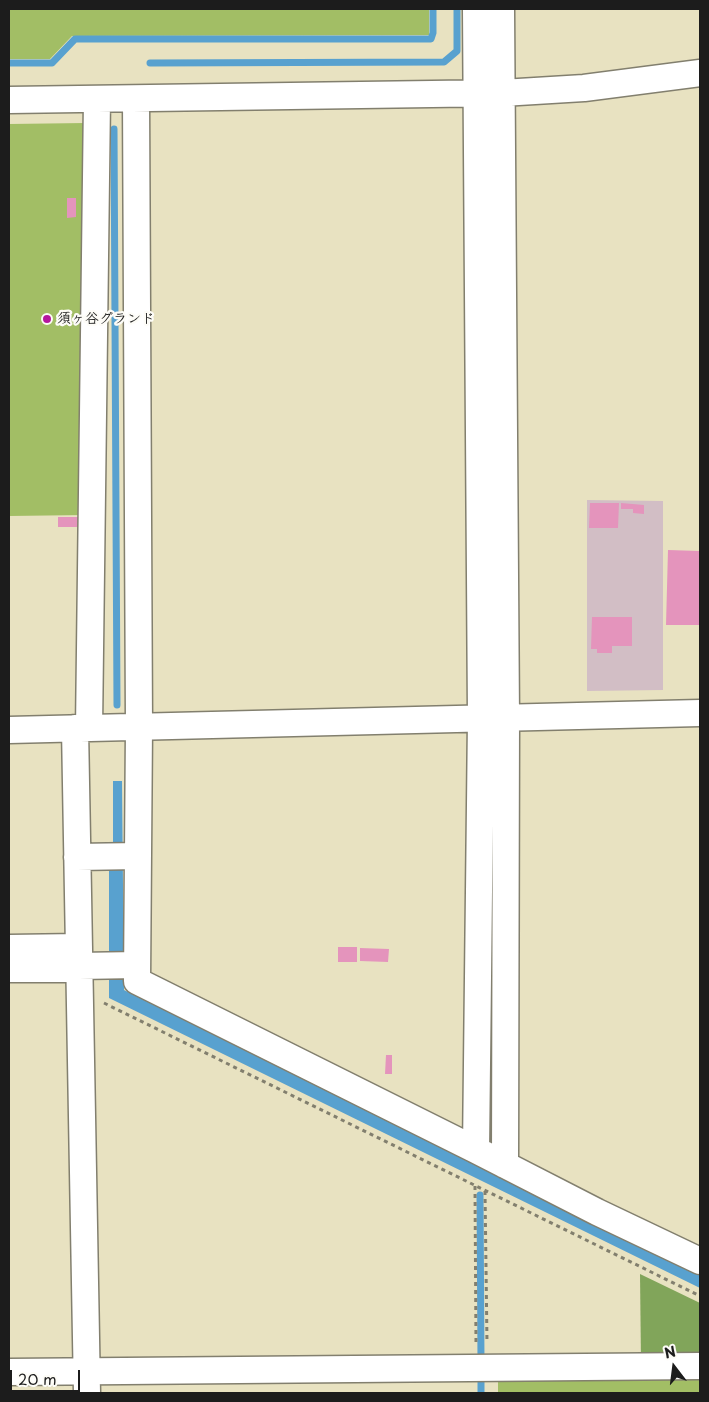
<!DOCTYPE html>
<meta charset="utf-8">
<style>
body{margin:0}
#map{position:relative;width:709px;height:1402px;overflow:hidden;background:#e8e2c1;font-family:"Playpen Sans",sans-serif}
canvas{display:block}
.frame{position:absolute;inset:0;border:10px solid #1c1c1c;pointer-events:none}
.north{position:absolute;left:649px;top:1342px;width:50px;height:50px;-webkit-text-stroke:4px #fdfcf7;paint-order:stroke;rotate:345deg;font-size:14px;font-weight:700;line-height:20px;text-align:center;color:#1c1c1c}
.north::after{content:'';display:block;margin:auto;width:18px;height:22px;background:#1c1c1c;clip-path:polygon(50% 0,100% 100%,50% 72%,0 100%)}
.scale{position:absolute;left:10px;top:1370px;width:70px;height:22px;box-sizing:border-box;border:2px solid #1c1c1c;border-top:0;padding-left:6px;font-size:15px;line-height:18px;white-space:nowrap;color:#1c1c1c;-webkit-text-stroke:4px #fdfcf7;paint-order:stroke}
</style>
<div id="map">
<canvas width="709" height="1402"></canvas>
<div class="frame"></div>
<div class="north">N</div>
<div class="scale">20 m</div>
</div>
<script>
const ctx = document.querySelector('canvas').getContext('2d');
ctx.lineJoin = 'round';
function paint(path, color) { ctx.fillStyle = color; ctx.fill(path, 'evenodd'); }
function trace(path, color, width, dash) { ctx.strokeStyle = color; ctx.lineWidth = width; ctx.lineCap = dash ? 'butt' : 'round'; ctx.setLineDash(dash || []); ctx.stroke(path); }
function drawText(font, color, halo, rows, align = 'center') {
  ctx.font = font + ' "Playpen Sans","Klee One",sans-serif'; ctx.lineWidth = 4.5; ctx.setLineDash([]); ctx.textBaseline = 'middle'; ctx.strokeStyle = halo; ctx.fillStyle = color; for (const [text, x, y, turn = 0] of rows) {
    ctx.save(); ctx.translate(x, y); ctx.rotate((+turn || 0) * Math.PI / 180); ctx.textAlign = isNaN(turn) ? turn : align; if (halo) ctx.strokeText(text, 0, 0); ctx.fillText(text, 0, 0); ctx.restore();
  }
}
paint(new Path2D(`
 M587 500 663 501V690L587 691Z`), '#d2bec5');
paint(new Path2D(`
 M9 9H429V35L72 36 50 59H9Z
 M86 123V515L9 516V124Z
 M700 1374V1393H498V1376Z`), '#a2be65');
paint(new Path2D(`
 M640 1274 700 1303V1362L641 1363Z`), '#81a55a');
paint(new Path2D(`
 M113 781H122L124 990 700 1274V1288L109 998V869L113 844Z`), '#58a1cf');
trace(new Path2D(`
 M9 63H52L75 39H431L433 33V9
 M150 63 444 62 457 51V9
 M114 129 117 705
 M480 1195 481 1362
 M481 1377V1393`), '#58a1cf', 7);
paint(new Path2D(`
 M67 198H76V217L67 218Z
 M590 503H619L618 528H589Z
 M621 503 644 505V514L633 513V509H621Z
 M58 517H83V527H58Z
 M668 550 700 551V625H666Z
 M592 617H632V646H612V653H597V649H591Z
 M338 947H357V962H338Z
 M360 948 389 949 388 962 360 961Z
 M386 1055H392V1074H385Z`), '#e494bc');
const minor = new Path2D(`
 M501 9 506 718 505 1165
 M136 99 139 727 137 981 476 1150 597 1212 700 1261
 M9 100 502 93 584 88 700 73
 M75 728 87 1393
 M89 728 97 99
 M9 730 700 713
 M77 857 138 856
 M9 948 79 947
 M79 966 137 965
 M9 969H79
 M476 1150 481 718 476 9
 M9 1372 700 1366`);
trace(minor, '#827f6e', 29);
trace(new Path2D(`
 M104 1003 700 1296
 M475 1186 476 1343
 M485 1191 487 1343`), '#827f6e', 3, [4, 4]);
trace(minor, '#fff', 26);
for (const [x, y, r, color] of [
 [47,319,5,"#b5179e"]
]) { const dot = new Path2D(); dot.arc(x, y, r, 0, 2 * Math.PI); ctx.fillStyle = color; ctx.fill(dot); trace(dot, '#fdfcf7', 2); }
drawText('bold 14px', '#1c1c1c', '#fdfcf7', [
 ["須ヶ谷グランド",57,319]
], 'left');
</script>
